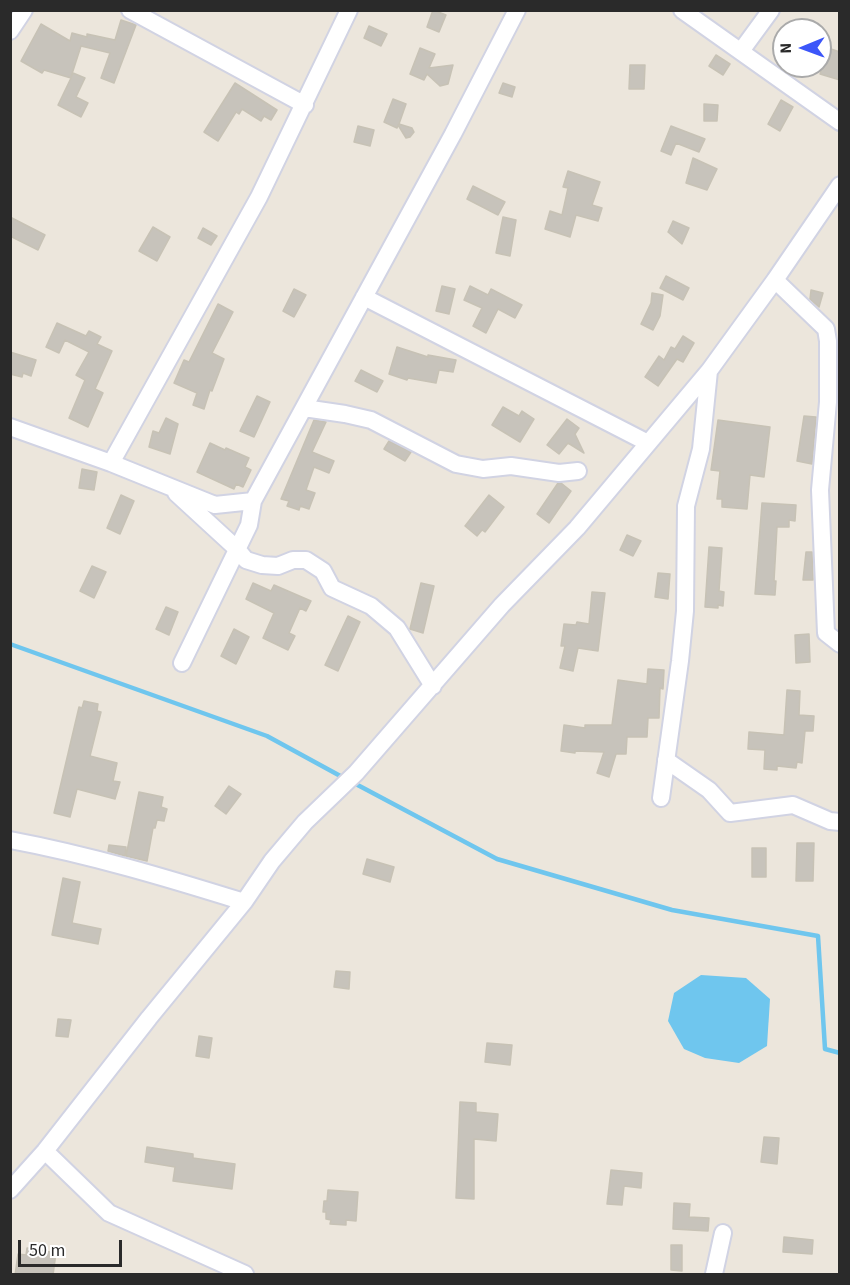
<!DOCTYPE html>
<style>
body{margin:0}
#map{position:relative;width:850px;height:1285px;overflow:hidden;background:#ece6dc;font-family:"Source Sans 3",sans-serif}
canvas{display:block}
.frame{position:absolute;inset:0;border:12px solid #2a2a2a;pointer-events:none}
.north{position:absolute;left:772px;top:18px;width:60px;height:60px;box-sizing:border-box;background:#fff;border:2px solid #aaa;border-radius:50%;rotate:269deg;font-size:16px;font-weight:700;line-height:24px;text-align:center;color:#2a2a2a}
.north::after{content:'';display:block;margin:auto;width:21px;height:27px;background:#3c56f9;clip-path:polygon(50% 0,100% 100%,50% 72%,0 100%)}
.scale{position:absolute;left:18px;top:1240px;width:104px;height:27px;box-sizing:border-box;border:3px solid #2a2a2a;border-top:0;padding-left:8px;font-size:18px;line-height:21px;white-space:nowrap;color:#2a2a2a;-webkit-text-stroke:4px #fff;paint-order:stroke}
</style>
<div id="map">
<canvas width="850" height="1285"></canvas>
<div class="frame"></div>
<div class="north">N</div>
<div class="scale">50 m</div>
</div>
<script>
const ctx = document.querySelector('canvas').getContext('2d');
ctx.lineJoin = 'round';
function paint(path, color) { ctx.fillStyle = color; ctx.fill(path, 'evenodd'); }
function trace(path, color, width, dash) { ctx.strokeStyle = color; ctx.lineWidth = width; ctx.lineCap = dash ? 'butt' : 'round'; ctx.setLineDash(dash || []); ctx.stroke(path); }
paint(new Path2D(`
 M701 975 746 978 770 999 767 1046 739 1063 705 1058 684 1049 668 1021 674 993Z`), '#6fc6ee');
trace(new Path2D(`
 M10 644 267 736 344 778
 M352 782 497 859 672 910 818 936 825 1049 840 1053`), '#6fc6ee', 4.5);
const building = new Path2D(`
 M433 10 446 15 439 32 427 27Z
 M121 20 136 25 114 83 101 78 110 53 81 46 71 77 73 73 85 78 76 97 88 103 81 117 58 105 71 78 44 70 42 73 21 61 41 24 70 41 72 33 87 37V34L115 40Z
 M369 26 387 34 381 46 364 38Z
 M420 48 435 54 429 68 453 65 448 84 440 86 427 74 424 80 410 74Z
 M828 48 840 52V80L820 74Z
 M716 55 730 64 723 75 709 66Z
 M630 65H645L644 89H629Z
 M235 83 277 110 271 120 264 116 261 121 242 109 239 114 236 112 218 141 204 132Z
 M503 83 515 87 512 97 499 93Z
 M393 99 406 104 399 124 412 128 414 132 410 137 406 138 398 125 397 128 384 122Z
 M781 100 793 107 780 131 768 124Z
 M704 104 718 105 717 121H704Z
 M358 126 374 130 370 146 354 142Z
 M671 126 705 139 699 152 676 143 671 155 661 151Z
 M693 158 717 169 707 190 686 183Z
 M568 171 600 182 592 205 602 208 598 221 576 215 570 237 545 229 550 211 562 215 568 188 563 187Z
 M473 186 505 202 498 215 467 199Z
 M10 217 45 235 38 250 10 236Z
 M503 217 516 220 510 256 496 253Z
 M673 221 689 228 682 244 668 232Z
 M153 227 170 237 157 261 139 251Z
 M203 228 217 236 211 245 198 238Z
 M666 276 689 288 683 300 660 288Z
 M442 286 455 289 449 314 436 311Z
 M470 286 488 295 491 289 522 305 515 318 498 309 486 333 473 326 482 308 464 300Z
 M294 289 306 295 294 317 283 311Z
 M811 290 823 293 819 307 810 299Z
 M652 293 663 295 660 316 653 330 641 324 651 303Z
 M218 304 233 312 212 353 224 359 212 391 210 390 204 409 193 405 197 393 174 383 184 360 189 362Z
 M57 323 86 336 89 331 101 337 97 344 112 351 95 389 103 393 88 427 69 418 85 380 76 375 89 352 65 340 59 353 46 347Z
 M683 336 694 343 683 362 677 359 658 386 645 377 659 356 664 360 671 347 675 349Z
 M397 347 428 357V355L456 360 453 372 439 370 436 383 408 378 407 380 389 374Z
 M10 352 36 360 31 376 23 373 22 377 10 374Z
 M361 370 383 381 377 392 355 381Z
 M257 396 270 402 254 437 240 431Z
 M503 407 519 416 522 411 534 419 520 442 492 425Z
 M804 416 816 417 812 464 797 461Z
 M166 418 178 424 170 454 149 447 153 431 159 433Z
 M567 419 579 428 575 434 584 453 568 443 559 454 547 445Z
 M314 420 326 422 312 452 334 461 329 473 314 467 306 490 315 493 309 509 300 506 299 510 287 506 289 501 281 499Z
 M718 420 770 427 764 477 750 475 747 509 722 507V499H717L720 471 711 470Z
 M389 441 411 452 405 461 384 449Z
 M210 443 225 450 226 448 249 458 245 467 251 470 243 487 236 484 234 489 197 472Z
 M82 469 97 472 94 490 79 488Z
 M558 483H561L571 491 549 523 537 514Z
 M121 495 134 501 120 534 107 528Z
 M489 495 504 507 485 532 482 530 477 536 465 526Z
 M762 503 796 505 795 521 789 520V527H777L774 581H776L775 595 755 594Z
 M627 535 641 541 633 556 620 550Z
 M709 547 722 548 719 591 724 592 723 606 718 605V608L705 607Z
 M806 552H812L813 580H803Z
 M92 566 106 572 94 598 80 591Z
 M658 573 670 574 668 599 655 597Z
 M253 583 271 591 274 585 311 601 306 611 300 608 289 633 295 636 288 650 263 638 274 613 246 599Z
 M421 583 434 586 423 633 410 629Z
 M592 592 605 593 598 651 578 648 573 671 560 668 565 646H561L564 624 576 625 577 622 589 624Z
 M166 607 178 612 169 635 156 629Z
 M348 616 360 622 338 671 325 665Z
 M234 629 249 637 236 664 221 656Z
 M809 634 810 662 796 663 795 635Z
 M648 669 664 670 663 689 660 688 659 718H648L647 737H627L626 754H616L609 777 597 773 604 752 575 751V753L561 751 564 725 585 728V725H612L618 680 647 684Z
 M787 690 800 691 799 715 814 716 813 731H805L802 763 797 762 796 768 777 766V770L764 769 765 750 748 749 749 732 784 735Z
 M84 701 98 704 97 711 101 712 90 756 117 763 113 781 120 782 115 799 77 789 70 817 54 813 79 707 82 708Z
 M229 786 241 794 226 814 215 806Z
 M139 792 163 797 161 807 167 809 164 821 157 820 155 828H153L147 861 126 856Z
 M797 843H814L813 881H796Z
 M109 845 126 847 125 856 108 851Z
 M752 848H766V877H752Z
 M367 859 394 867 390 882 363 874Z
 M63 878 80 882 72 923 101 929 98 944 52 935Z
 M336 971 350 972 349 989 334 987Z
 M58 1019 71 1020 68 1037 56 1036Z
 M199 1036 212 1038 209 1058 196 1056Z
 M487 1043 512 1045 510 1065 485 1062Z
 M460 1102 476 1103V1112L498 1114 496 1141 474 1139V1199L456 1198Z
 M764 1137 779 1138 777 1164 761 1162Z
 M147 1147 193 1154V1158L235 1164 232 1189 173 1181 175 1167 145 1162Z
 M611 1170 642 1173 641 1188 624 1186 622 1205 607 1204Z
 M328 1190 358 1192 356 1221 346 1220V1225L330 1224 331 1220 326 1219V1212H323L324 1201H327Z
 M674 1203 690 1204 689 1217 709 1218 708 1231 673 1229Z
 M784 1237 813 1240 812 1254 783 1252Z
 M671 1245H682V1271L671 1270Z
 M27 1248 56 1253 53 1275H15L18 1254 26 1255Z`);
paint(building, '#c7c3bb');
trace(building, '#c7c2b5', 1.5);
const street = new Path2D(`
 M130 10 305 105
 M682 10 840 122
 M10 31 24 10
 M741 51 771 10
 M775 280 826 329 828 341V402L820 490 826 633 840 644
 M364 297 648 443
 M304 408 345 414 371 420 456 464 483 469 511 466 559 473 578 471
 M10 427 111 463 215 505 253 501 453 134 517 10
 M111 463 259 197 349 10
 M176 493 237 549 246 560 262 565 278 566 293 560H306L323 571 332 588 371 606 397 628 433 686
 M182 663 249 525 253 501
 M666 760 709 790 730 813 793 805 830 821 840 822
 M661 798 680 661 685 611 686 506 701 449 709 371
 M10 840C90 855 167 878 244 902
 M45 1151 109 1213 245 1274
 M10 1190 45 1151 149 1018 244 902 272 861 305 822 356 773 502 605 577 528 709 371 775 280 840 185
 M714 1274 723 1233`);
trace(street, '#d1d3e3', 20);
trace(street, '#fff', 16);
</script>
